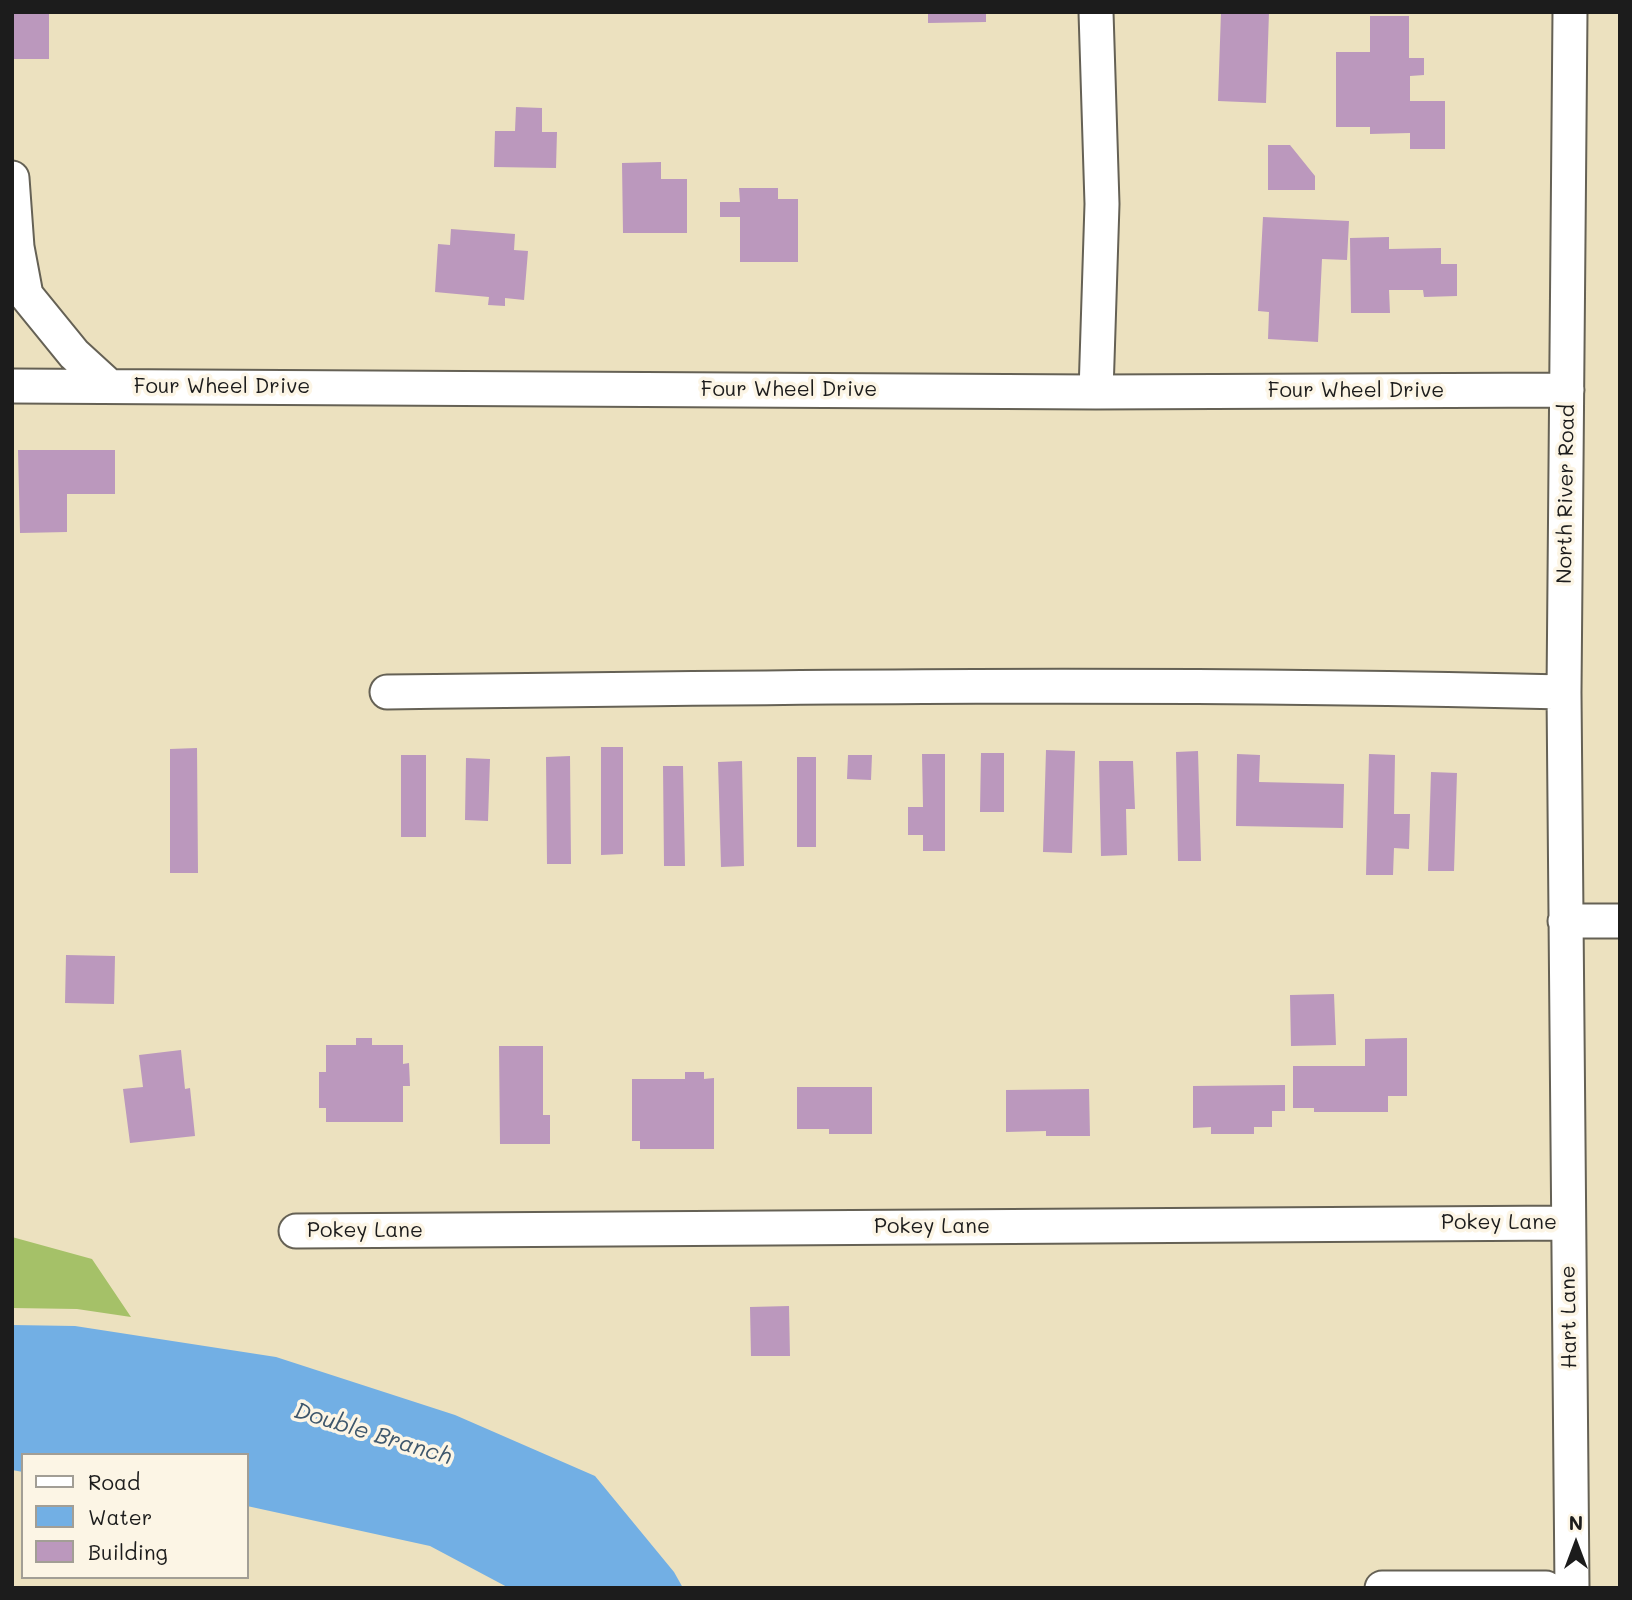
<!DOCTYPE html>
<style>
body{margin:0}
#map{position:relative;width:1632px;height:1600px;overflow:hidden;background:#ece1bf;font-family:Mali,sans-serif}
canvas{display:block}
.frame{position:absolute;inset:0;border:14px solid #1c1c1c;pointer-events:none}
.legend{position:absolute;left:21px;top:1453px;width:228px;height:126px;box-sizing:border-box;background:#fcf5e5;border:2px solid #a29e95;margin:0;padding:9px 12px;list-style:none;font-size:21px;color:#1c1c1c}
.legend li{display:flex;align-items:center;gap:14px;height:35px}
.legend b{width:35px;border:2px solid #a29e95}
.north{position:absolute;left:1541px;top:1509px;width:70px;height:70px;-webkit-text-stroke:5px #fcf5e5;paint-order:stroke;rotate:0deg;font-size:19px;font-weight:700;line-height:28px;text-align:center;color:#1c1c1c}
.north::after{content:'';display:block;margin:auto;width:24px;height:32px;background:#1c1c1c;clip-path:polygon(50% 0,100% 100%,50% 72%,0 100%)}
</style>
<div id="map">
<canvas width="1632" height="1600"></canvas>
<div class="frame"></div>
<ul class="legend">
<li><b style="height:9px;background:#fff"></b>Road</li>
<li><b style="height:19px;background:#72afe4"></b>Water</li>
<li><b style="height:19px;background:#bb98bd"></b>Building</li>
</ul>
<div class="north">N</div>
</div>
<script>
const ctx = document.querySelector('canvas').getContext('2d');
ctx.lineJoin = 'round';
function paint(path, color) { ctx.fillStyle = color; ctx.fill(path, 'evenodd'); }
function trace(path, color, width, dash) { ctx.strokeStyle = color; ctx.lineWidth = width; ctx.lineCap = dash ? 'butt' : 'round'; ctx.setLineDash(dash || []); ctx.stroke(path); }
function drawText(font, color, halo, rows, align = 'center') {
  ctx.font = font + ' Mali,sans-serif'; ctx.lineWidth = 7; ctx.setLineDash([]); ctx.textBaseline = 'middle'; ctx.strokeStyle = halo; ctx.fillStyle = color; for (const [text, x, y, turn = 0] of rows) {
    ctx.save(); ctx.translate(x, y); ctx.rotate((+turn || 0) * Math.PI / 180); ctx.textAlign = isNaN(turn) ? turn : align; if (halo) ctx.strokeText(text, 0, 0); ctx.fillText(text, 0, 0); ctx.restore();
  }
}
paint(new Path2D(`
 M12 1237 92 1259 131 1317 77 1309 12 1308Z`), '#a5c168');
paint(new Path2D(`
 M12 1325 75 1326 276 1357 455 1415 595 1476 674 1572 683 1588H509L430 1546 247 1506V1455H23V1472L12 1470Z`), '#72afe4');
paint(new Path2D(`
 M12 12H49V59H12Z
 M928 12H986V22L928 23Z
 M1221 12H1269L1266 103 1218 101Z
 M1370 16H1409V58H1424V75L1410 76V101H1445V149H1410V133L1370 134V127H1336V52H1370Z
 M516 107 542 108V132H557L556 168 494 167 495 131H515Z
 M1268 145H1290L1315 176V190H1268Z
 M661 162V179H687V233H623L622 163Z
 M739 188H778V199H798V262H740V217H720V202H740Z
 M1263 217 1349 221 1347 260 1322 259 1318 342 1268 339 1269 312 1258 311Z
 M451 229 515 234 514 250 528 251 524 300 505 298V306L488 305 489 297 435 292 438 244 450 245Z
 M1389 237V249L1441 248V264H1457V296L1424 297 1423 290H1389L1390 313H1351L1350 238Z
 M18 450H115V494H67V532L20 533Z
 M601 747H623V854L601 855Z
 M197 748 198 873H170V749Z
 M1046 750 1075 751 1072 853 1043 852Z
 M1198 751 1201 861H1178L1176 752Z
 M981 753H1004V812H980Z
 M922 754H945V851H923V835H908V807H923Z
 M1237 754 1260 755 1259 782 1344 784 1343 828 1236 826Z
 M1369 754 1395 755 1394 814H1410L1409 849 1394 848 1393 875H1366Z
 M401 755H426V837H401Z
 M848 755H872L871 780 847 779Z
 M570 756 571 864H547L546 757Z
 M797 757H816V847H797Z
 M466 758 490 759 488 821 465 820Z
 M742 761 744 866 721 867 718 762Z
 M1099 761H1133L1135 809H1126L1127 855 1101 856Z
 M663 766H683L685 866H664Z
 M1431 772 1457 773 1454 871H1428Z
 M66 955 115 956 114 1004 65 1003Z
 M1334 994 1336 1045 1291 1046 1290 995Z
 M356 1038H372V1045H403V1064L409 1063 410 1086H403V1122H326V1108H319V1072H326V1045H356Z
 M1407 1038V1096H1388V1112H1314V1108H1293V1066H1365V1039Z
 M499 1046H543V1115H550V1144H500Z
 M181 1050 185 1089 190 1088 195 1136 130 1143 123 1089 143 1087 139 1055Z
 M685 1072H704V1079L714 1078V1149H640V1141H632V1079H685Z
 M1285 1085V1111H1272V1127H1254V1134H1211V1127L1193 1128V1086Z
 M797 1087H872V1134H829V1129H797Z
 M1089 1089 1090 1136H1046V1131L1006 1132V1090Z
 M789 1306 790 1356H751L750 1307Z`), '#bb98bd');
const minor = new Path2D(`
 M1096 12 1102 204 1096 392
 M1570 12 1564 692 1572 1588
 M12 178 17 247 26 295 74 354 109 386
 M12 386 1096 392 1567 390
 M387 692C779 687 1172 682 1564 692
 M1565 921H1620
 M296 1231 1568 1223
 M1382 1588H1546`);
trace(minor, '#656155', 37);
trace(minor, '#fff', 33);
drawText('21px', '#1c1c1c', '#fcf5e5', [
 ["Four Wheel Drive",222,387],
 ["Four Wheel Drive",789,390],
 ["Four Wheel Drive",1356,391],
 ["North River Road",1566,494,-89],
 ["Pokey Lane",1499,1223],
 ["Pokey Lane",932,1227],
 ["Pokey Lane",365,1231],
 ["Hart Lane",1569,1317,-91]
]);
drawText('italic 23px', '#3e576c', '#fcf5e5', [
 ["Double Branch",373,1434,17]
]);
</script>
